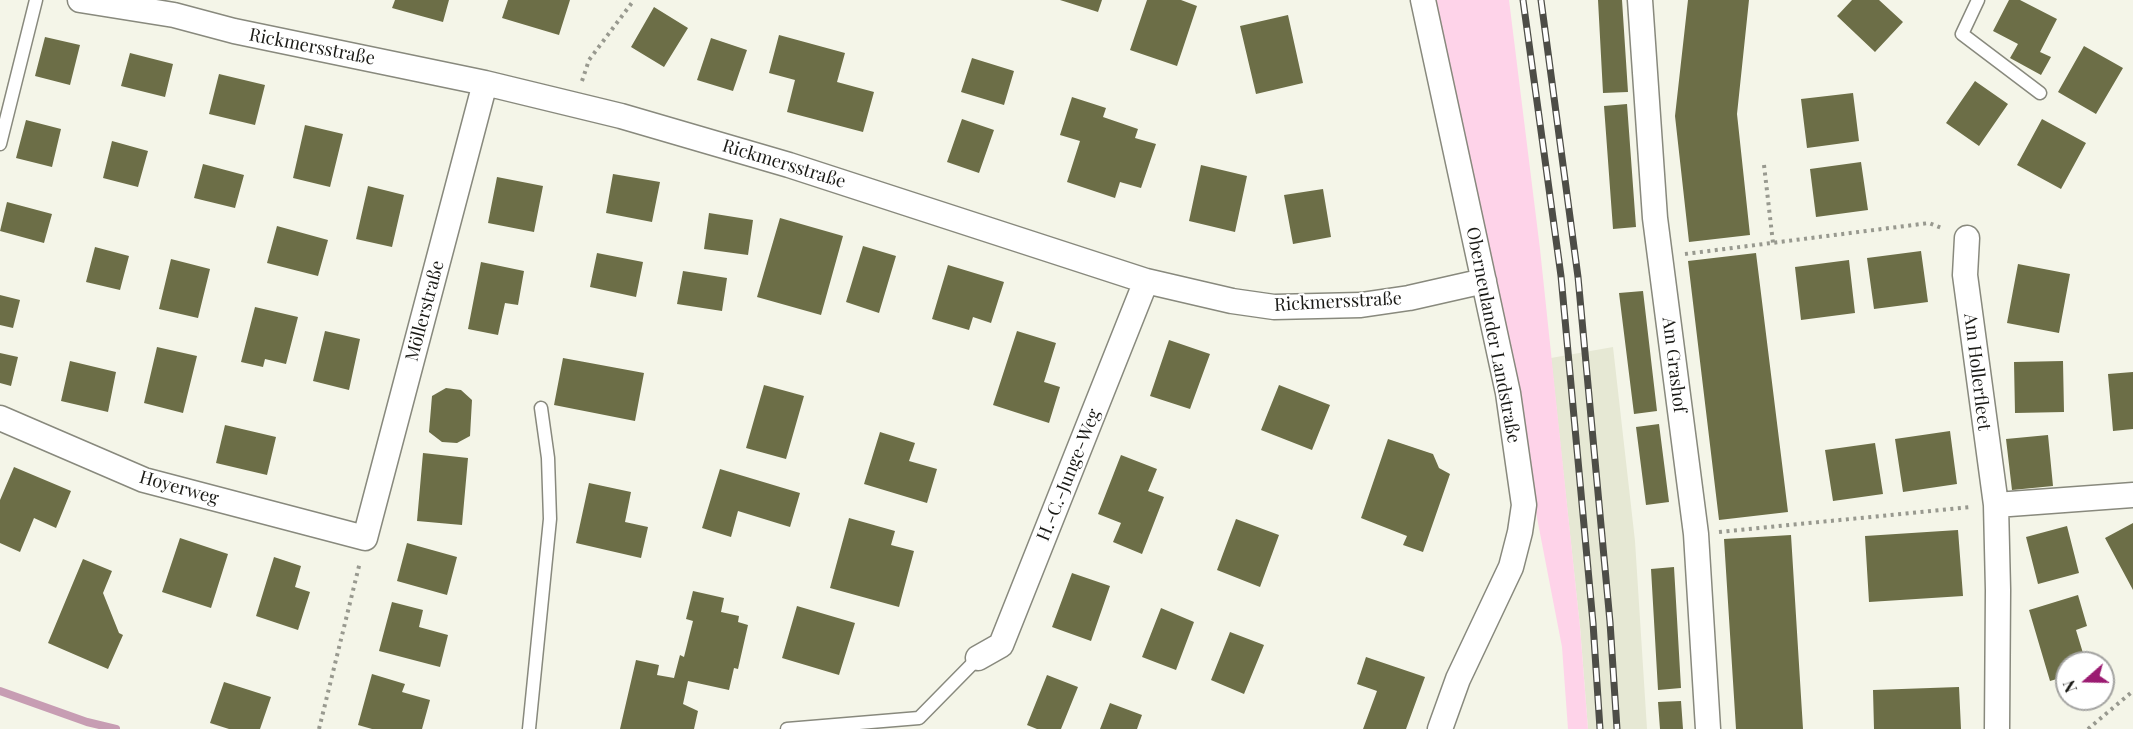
<!DOCTYPE html>
<meta charset="utf-8">
<style>
body{margin:0}
#map{position:relative;width:2133px;height:729px;overflow:hidden;background:#f4f5e8;font-family:"Playfair Display",serif}
canvas{display:block}
.north{position:absolute;left:2055px;top:651px;width:60px;height:60px;box-sizing:border-box;background:#fff;border:2px solid #a4a4a2;border-radius:50%;rotate:250deg;font-size:16px;font-weight:700;line-height:24px;text-align:center;color:#1b1b17}
.north::after{content:'';display:block;margin:auto;width:21px;height:27px;background:#9b1b71;clip-path:polygon(50% 0,100% 100%,50% 72%,0 100%)}
</style>
<div id="map">
<canvas width="2133" height="729"></canvas>
<div class="north">N</div>
</div>
<script>
const ctx = document.querySelector('canvas').getContext('2d');
ctx.lineJoin = 'round';
function paint(path, color) { ctx.fillStyle = color; ctx.fill(path, 'evenodd'); }
function trace(path, color, width, dash) { ctx.strokeStyle = color; ctx.lineWidth = width; ctx.lineCap = dash ? 'butt' : 'round'; ctx.setLineDash(dash || []); ctx.stroke(path); }
function drawText(font, color, halo, rows, align = 'center') {
  ctx.font = font + ' "Playfair Display",serif'; ctx.lineWidth = 4.5; ctx.setLineDash([]); ctx.textBaseline = 'middle'; ctx.strokeStyle = halo; ctx.fillStyle = color; for (const [text, x, y, turn = 0] of rows) {
    ctx.save(); ctx.translate(x, y); ctx.rotate((+turn || 0) * Math.PI / 180); ctx.textAlign = isNaN(turn) ? turn : align; if (halo) ctx.strokeText(text, 0, 0); ctx.fillText(text, 0, 0); ctx.restore();
  }
}
paint(new Path2D(`
 M1613 347 1635 541 1647 729H1588L1580 627 1551 358Z`), '#e6e8d4');
paint(new Path2D(`
 M1431 0H1509L1540 249 1580 627 1588 729H1568L1562 647 1491 280Z`), '#fed3e9');
trace(new Path2D(`
 M0 691 87 722 116 729`), '#c79db3', 8);
paint(new Path2D(`
 M395 0H449L443 22 392 8Z
 M508 0H570L559 35 502 18Z
 M1060 0H1102L1098 12Z
 M1147 0H1181L1197 6 1177 66 1130 50Z
 M1598 0H1622L1628 92 1603 93Z
 M1688 0H1749L1737 114 1750 235 1689 242 1675 116Z
 M1852 0H1879L1903 22 1875 52 1837 16Z
 M2009 0H2020L2057 19 2040 52 2051 57 2041 75 2010 58 2018 44 1993 31Z
 M654 7 688 28 664 67 631 47Z
 M1288 15 1303 83 1256 94 1240 26Z
 M779 35 845 53 837 82 874 92 863 132 787 112 795 80 769 73Z
 M45 37 80 45 70 85 35 76Z
 M711 38 747 50 733 91 697 80Z
 M2084 46 2123 68 2096 114 2058 92Z
 M130 53 173 64 165 97 121 86Z
 M972 58 1014 71 1004 105 961 92Z
 M219 74 265 85 255 125 209 114Z
 M1975 81 2008 104 1979 146 1946 123Z
 M1853 93 1859 141 1807 148 1801 99Z
 M1072 97 1106 108 1103 117 1138 129 1135 138 1156 144 1141 188 1120 182 1115 198 1067 182 1080 141 1060 135Z
 M1627 104 1636 227 1613 229 1604 106Z
 M962 119 994 130 979 173 947 162Z
 M2042 119 2086 143 2061 189 2017 165Z
 M26 120 61 129 52 167 16 158Z
 M305 125 343 134 330 187 293 178Z
 M112 141 148 151 138 187 103 178Z
 M1861 162 1868 210 1816 217 1810 169Z
 M203 164 244 175 235 208 194 198Z
 M1201 165 1247 176 1235 232 1189 221Z
 M613 174 660 182 652 222 606 213Z
 M497 177 543 186 534 232 488 223Z
 M368 186 404 195 392 247 356 239Z
 M1323 189 1331 237 1293 244 1284 195Z
 M7 202 52 214 44 243 0 231Z
 M709 213 753 220 748 255 704 249Z
 M780 218 843 236 821 315 757 297Z
 M277 226 328 240 318 276 267 263Z
 M863 246 896 256 879 313 846 302Z
 M95 247 129 256 120 290 86 282Z
 M1921 251 1928 302 1874 309 1867 258Z
 M597 253 643 262 636 297 590 287Z
 M1756 253 1788 512 1719 520 1688 261Z
 M171 259 210 269 198 318 159 309Z
 M1849 260 1855 313 1801 320 1795 267Z
 M481 262 524 271 518 305 505 303 498 335 468 329Z
 M2018 264 2070 274 2059 333 2007 323Z
 M948 265 1004 282 991 323 973 317 969 330 932 319Z
 M683 271 727 278 722 311 677 304Z
 M1643 291 1657 411 1634 414 1619 293Z
 M0 295 20 300 13 328 0 325Z
 M255 307 298 317 286 364 265 359 263 367 241 362Z
 M325 331 360 339 349 390 313 381Z
 M1017 331 1056 343 1044 382 1060 387 1049 423 993 405Z
 M1169 340 1210 354 1190 409 1150 396Z
 M157 347 197 356 183 413 144 403Z
 M0 353 18 357 11 386 0 383Z
 M563 358 644 373 635 421 554 405Z
 M70 361 116 372 108 412 61 401Z
 M2063 361 2064 412 2015 413 2014 362Z
 M2133 372V429L2113 431 2108 374Z
 M764 385 804 396 786 459 746 448Z
 M1279 385 1330 405 1312 450 1261 430Z
 M446 388 461 390 472 400 470 436 457 443 442 442 429 432 432 396Z
 M1659 424 1669 502 1646 505 1636 427Z
 M225 425 276 437 267 475 216 463Z
 M1950 431 1957 484 1903 492 1895 439Z
 M880 432 915 443 909 461 937 469 927 503 864 484Z
 M2048 435 2053 486 2012 490 2006 439Z
 M1388 439 1433 454 1439 468 1450 474 1423 552 1403 545 1407 536 1361 518Z
 M1875 443 1883 494 1833 501 1825 450Z
 M423 453 468 458 462 525 417 521Z
 M1121 455 1157 469 1148 491 1164 497 1142 554 1113 542 1121 523 1098 514Z
 M14 467 71 491 56 528 34 518 20 552 0 543V500Z
 M720 469 800 493 790 527 738 511 731 537 702 528Z
 M589 483 631 492 625 522 648 527 641 558 576 543Z
 M849 518 895 531 891 545 914 551 899 607 830 588Z
 M1236 519 1279 535 1260 587 1217 570Z
 M2133 523V590L2105 538Z
 M2067 526 2079 573 2038 584 2026 537Z
 M1958 530 1963 596 1869 602 1865 536Z
 M1791 535 1803 729H1736L1724 539Z
 M180 538 228 554 211 608 162 592Z
 M407 543 457 557 447 595 397 581Z
 M274 557 301 566 295 587 310 592 298 630 256 616Z
 M83 559 112 571 103 593 119 633 123 635 108 669 48 643Z
 M1674 567 1681 688 1658 690 1651 569Z
 M1072 573 1110 586 1091 641 1052 627Z
 M693 591 724 598 721 612 739 616 738 622 748 625 738 669 734 668 729 690 688 681 683 704 698 711 694 729H620L636 660 659 665 657 675 674 678 680 655 684 657 693 621 686 619Z
 M2078 595 2087 626 2076 630 2086 663H2067V676L2050 681 2029 610Z
 M392 602 423 610 419 627 448 635 440 667 379 651Z
 M797 606 855 623 839 675 782 658Z
 M1161 608 1194 622 1176 670 1142 657Z
 M1230 632 1264 645 1244 694 1211 680Z
 M1366 657 1425 677 1406 729H1363L1377 691 1357 684Z
 M372 674 405 684 402 692 430 700 422 729H372L358 725Z
 M1047 675 1078 687 1061 729H1037L1027 725Z
 M224 682 271 697 260 729H229L210 723Z
 M1959 687 1961 729H1874L1873 690Z
 M1681 701 1683 729H1660L1658 702Z
 M1110 703 1142 715 1137 729H1100Z`), '#6c6e47');
const service = new Path2D(`
 M1978 0 1962 34 2040 93
 M0 144 36 0
 M529 729 550 519 548 458 541 408
 M787 729 919 718 978 658`);
const minor = new Path2D(`
 M80 0 174 15 234 31 485 83 621 116 789 165 1146 281 1232 301 1274 307 1361 305 1409 298 1484 281
 M1423 0 1508 393 1524 505 1520 532 1511 567 1458 679 1440 729
 M1640 0 1655 218 1696 534 1708 729
 M1967 238 1965 275 1996 505 1998 590 1997 729
 M0 418 144 480 365 538 485 83
 M1996 505 2133 495
 M978 658 1001 645 1146 281`);
trace(service, '#88897d', 15);
trace(minor, '#88897d', 27);
trace(new Path2D(`
 M582 81 589 60 634 0
 M1764 165 1773 243
 M1685 254 1929 223 1944 229
 M1719 532 1971 507
 M319 729 360 562
 M2088 729 2133 691`), '#98998f', 4, [3, 4.5]);
trace(service, '#fff', 12);
trace(minor, '#fff', 24);
const rail = new Path2D(`
 M1523 0 1561 276 1593 623 1600 729
 M1541 0 1578 277 1610 622 1617 729`);
trace(rail, '#4d4d47', 7);
trace(rail, '#fff', 4.5, [14]);
drawText('18px', '#1b1b17', '#fff', [
 ["Rickmersstraße",312,47,11],
 ["Rickmersstraße",784,164,17],
 ["Rickmersstraße",1338,302,-3],
 ["Möllerstraße",425,311,-75],
 ["Oberneulander Landstraße",1493,335,79],
 ["Am Grashof",1674,365,83],
 ["Am Hollerfleet",1977,372,83],
 ["H.-C.-Junge-Weg",1069,475,-68],
 ["Hoyerweg",179,488,16]
]);
</script>
